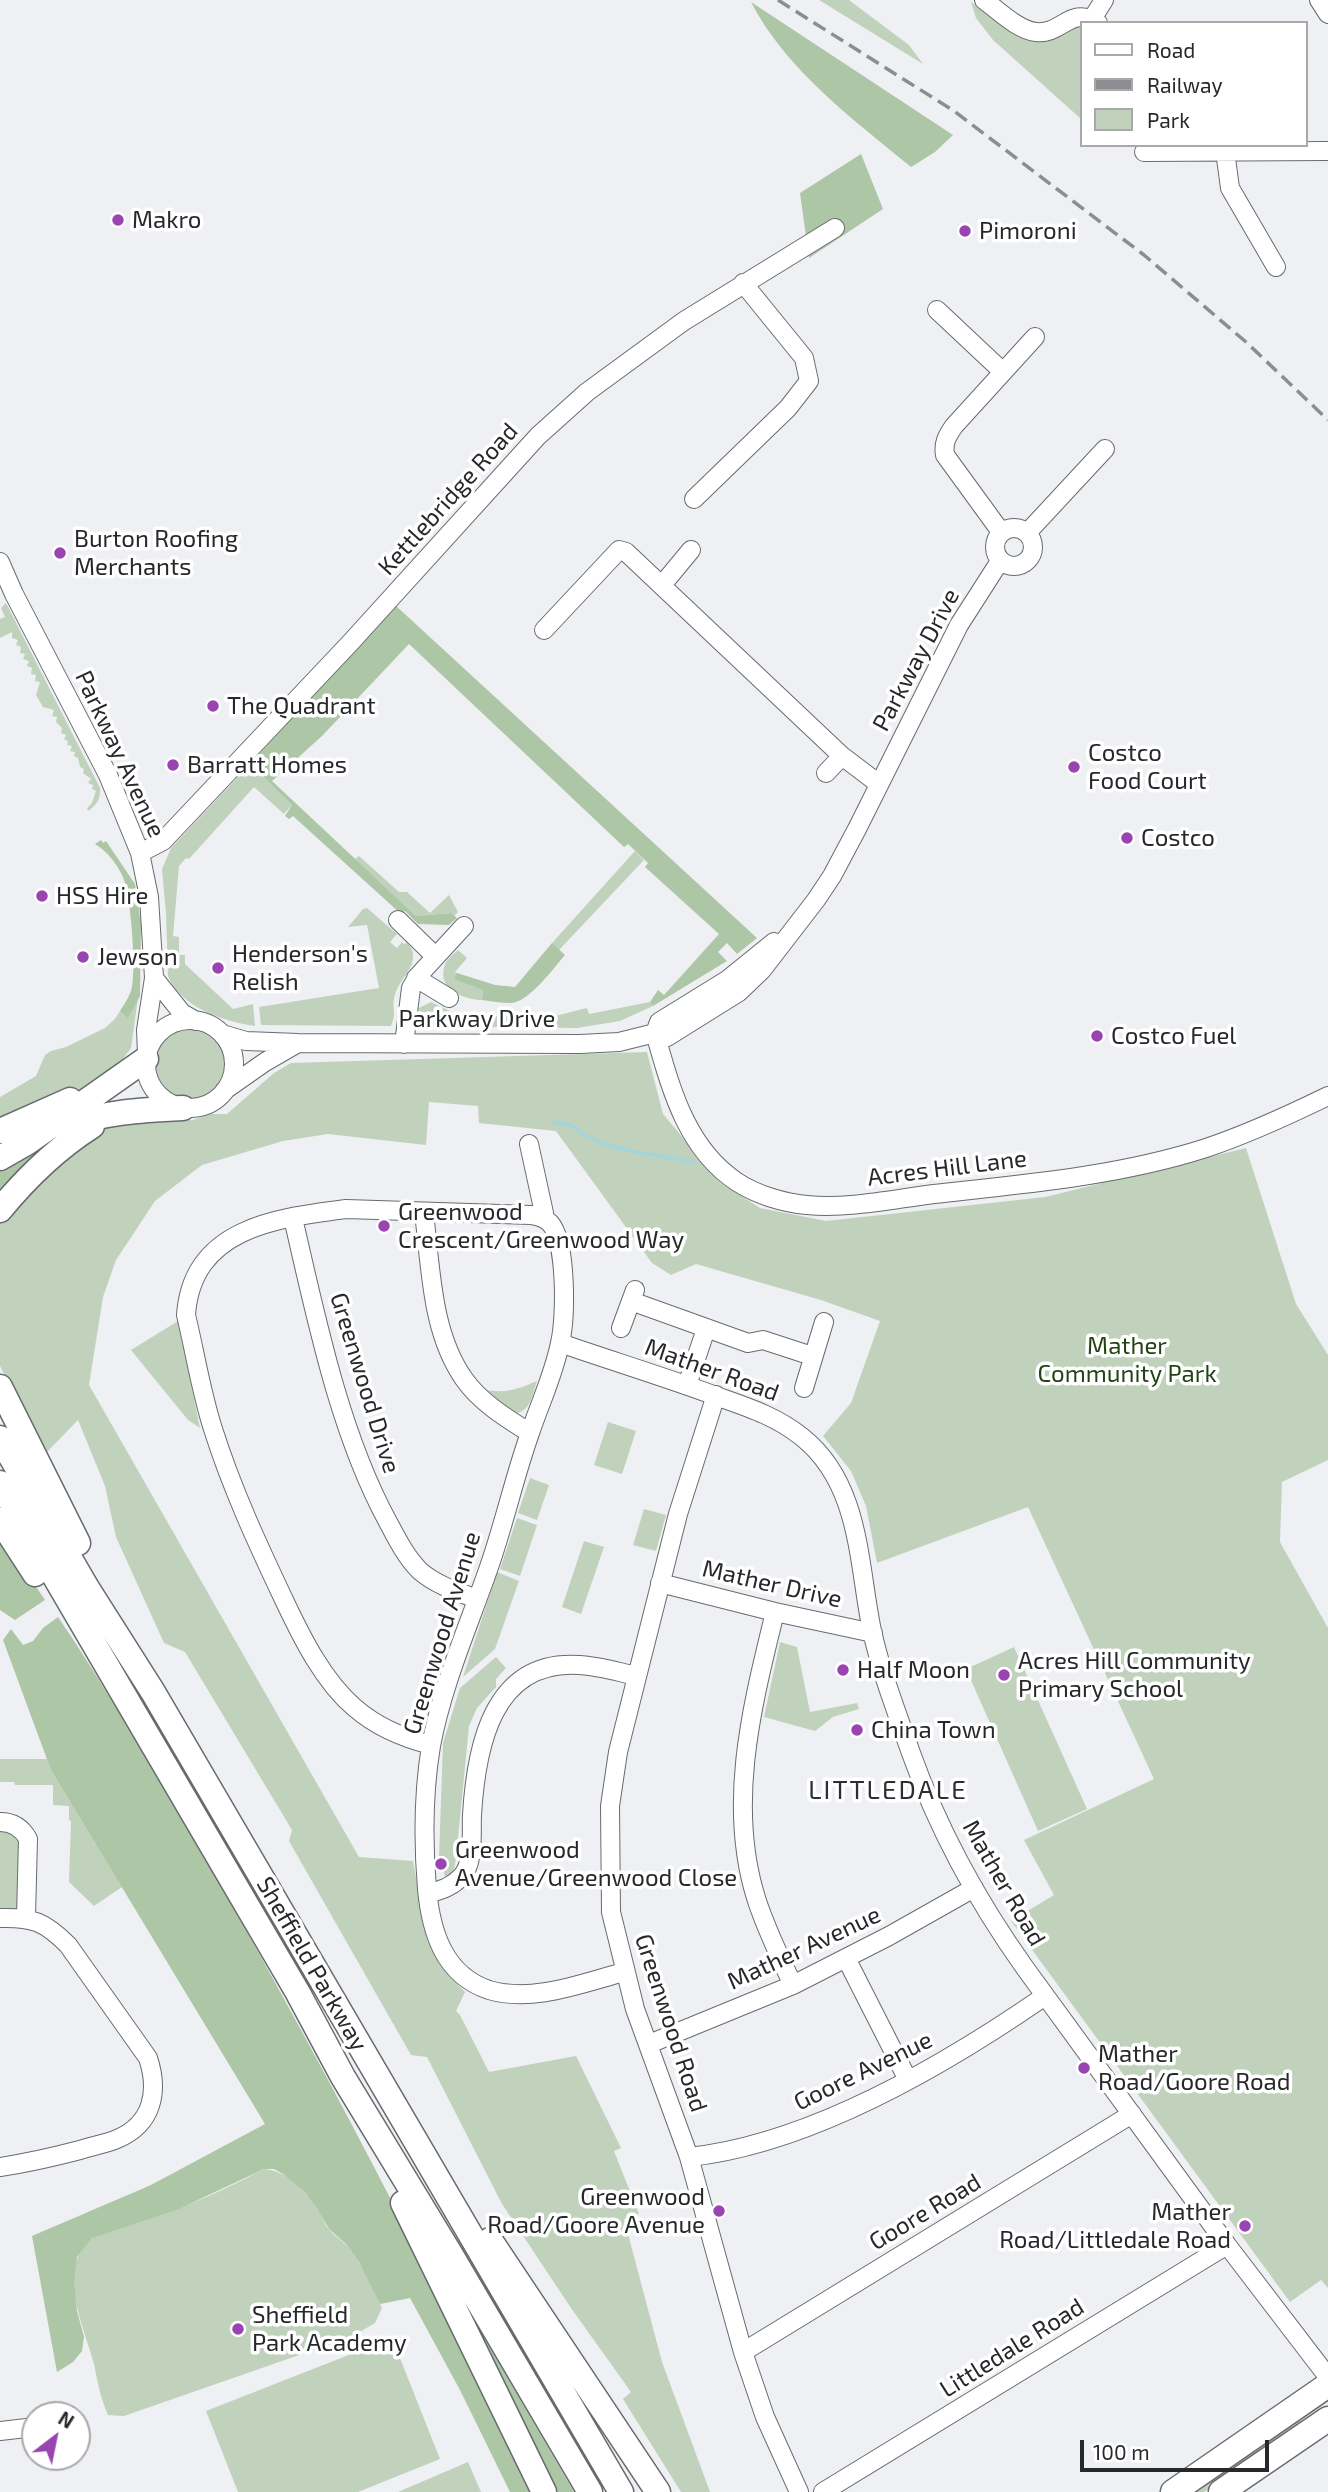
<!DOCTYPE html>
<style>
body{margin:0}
#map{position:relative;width:1328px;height:2492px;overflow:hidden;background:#eef0f4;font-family:"Exo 2",sans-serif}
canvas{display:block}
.legend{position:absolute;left:1080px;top:21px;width:228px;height:126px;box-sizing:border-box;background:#fff;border:2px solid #a9a9aa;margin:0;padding:9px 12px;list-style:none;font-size:21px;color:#27282a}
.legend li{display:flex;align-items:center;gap:14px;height:35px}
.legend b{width:35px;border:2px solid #a9a9aa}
.north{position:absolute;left:21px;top:2401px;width:70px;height:70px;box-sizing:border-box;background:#fff;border:2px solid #a9a9aa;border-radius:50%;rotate:32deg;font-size:19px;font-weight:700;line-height:28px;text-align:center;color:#27282a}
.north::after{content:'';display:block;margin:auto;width:24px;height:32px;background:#9a44b1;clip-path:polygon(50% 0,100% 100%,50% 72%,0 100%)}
.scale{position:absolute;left:1080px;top:2440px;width:189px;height:32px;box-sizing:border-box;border:4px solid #27282a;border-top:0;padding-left:9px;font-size:21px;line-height:24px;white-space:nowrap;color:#27282a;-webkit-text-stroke:5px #fff;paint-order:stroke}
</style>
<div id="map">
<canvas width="1328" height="2492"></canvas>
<ul class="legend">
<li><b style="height:9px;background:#fff"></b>Road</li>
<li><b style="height:9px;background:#8c8d90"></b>Railway</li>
<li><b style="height:19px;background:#c1d2bc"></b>Park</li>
</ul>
<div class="north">N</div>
<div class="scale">100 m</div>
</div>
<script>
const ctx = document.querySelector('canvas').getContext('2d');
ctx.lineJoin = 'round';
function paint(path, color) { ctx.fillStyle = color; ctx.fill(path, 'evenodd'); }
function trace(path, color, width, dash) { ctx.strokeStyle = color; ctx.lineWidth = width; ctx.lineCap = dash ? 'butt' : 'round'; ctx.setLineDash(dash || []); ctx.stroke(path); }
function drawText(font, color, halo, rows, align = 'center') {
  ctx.font = font + ' "Exo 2",sans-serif'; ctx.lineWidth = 7; ctx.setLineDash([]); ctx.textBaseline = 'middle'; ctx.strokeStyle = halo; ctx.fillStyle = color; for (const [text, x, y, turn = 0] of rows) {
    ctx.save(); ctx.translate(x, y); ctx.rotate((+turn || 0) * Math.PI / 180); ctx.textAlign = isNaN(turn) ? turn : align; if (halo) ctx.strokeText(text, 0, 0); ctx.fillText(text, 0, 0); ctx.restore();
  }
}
paint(new Path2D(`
 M819 0H849L909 45 923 64Z
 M971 2 1017 34 1081 23V119L993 40 976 18Z
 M6 603 100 788C101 798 97 805 88 811L87 808 92 803 96 791 92 789 93 785 88 783 91 779 83 773 84 769 80 767 78 758 74 756 75 752 70 751 72 746 67 745 68 741 64 739 66 735 61 733 62 728 56 722 57 717 52 716 54 710 43 707 36 695 40 682 35 681 36 675 31 674 32 668 27 666 29 661 23 659 25 654 20 653 21 647 16 645 18 640 12 638V632L0 638V619L5 617 1 608Z
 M250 764 292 805 284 814 254 787 189 859 186 858 179 866 173 936 179 937V955H185V964L233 1009 253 1004 255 1026C225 1022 180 1007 168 976L166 914 162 869 171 848Z
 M635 851 644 860 559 950 552 943Z
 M359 856 399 892H407L430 913 449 895 458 912 454 916 451 913 416 916 355 859Z
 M367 908 397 934 390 942 397 948 402 942 404 944 407 943C411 947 414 951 413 958 412 972 396 983 394 999 392 1010 397 1013 391 1026L261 1025 259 1007 379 988 367 925 348 927 363 909Z
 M458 950 467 958 455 972 457 973 455 979 483 990 482 1000C466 1000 438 990 444 968 445 960 453 955 458 950Z
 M138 998 131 1048 107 1081 0 1121V1097L36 1076 45 1055 51 1051 66 1047 105 1028 115 1019 120 1011 128 1017Z
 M431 1002 458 1015 467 1016H555L587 1008 589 1014 650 1002 653 1006 620 1021 577 1028 420 1026 417 1020 419 1008Z
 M155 1064a35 35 0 1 1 70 0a35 35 0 1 1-70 0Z
 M647 1052 663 1114 721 1183 760 1208 826 1221 1045 1197 1246 1148 1296 1304 1328 1355V1460L1282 1482 1280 1542 1328 1628V2288L1321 2280 1290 2302 1011 1921 1054 1895 1024 1840 1154 1779 1028 1507 877 1563 866 1506 851 1471 823 1436 851 1403 880 1321 821 1300 696 1264 671 1275 652 1263 556 1131 479 1123 478 1106 429 1102 426 1145 328 1134 283 1141 202 1165 155 1201 116 1260 103 1297 89 1385 359 1857 413 1861 427 1940 442 1968 465 1992 456 2011 460 2015 489 2072 576 2056 621 2148 614 2151 639 2214 624 2219 662 2362 710 2492H681L623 2399 631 2392 571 2308 502 2204 427 2057 411 2055 289 1841 292 1830 185 1652 164 1643 116 1537 105 1486 78 1420 44 1455 0 1366V1221L74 1146 116 1123 193 1120 211 1114H227L274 1073 291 1063Z
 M178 1321 200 1428 188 1420 131 1350Z
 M537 1381C532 1396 531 1412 513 1414L484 1390C507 1393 516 1390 537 1381Z
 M608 1422 636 1431 622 1474 594 1465Z
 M530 1478 549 1485 537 1520 518 1513Z
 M644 1509 666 1515 656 1551 633 1545Z
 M517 1518 537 1525 520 1576 500 1569Z
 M584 1541 604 1547 581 1614 562 1607Z
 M497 1572 519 1581 495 1649 463 1677Z
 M780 1642 797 1647 810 1712 857 1703 859 1709 833 1717 815 1731 764 1717Z
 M1014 1647 1087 1809 1038 1831 966 1669Z
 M496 1657 506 1668 496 1679V1687L477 1708 469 1726 456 1858 453 1875 445 1876 439 1858 443 1743 460 1688Z
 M0 1759H47L51 1770 122 1887 94 1906 69 1882 71 1821 69 1820V1806L53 1805V1785H15L14 1782H0Z
 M0 1827 19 1834 21 1904 12 1913 0 1912Z
 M264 2169C285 2170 307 2191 318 2209 322 2215 324 2223 328 2228 333 2235 342 2240 348 2247 363 2265 372 2287 382 2308L375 2323 351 2337 124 2416 108 2415C100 2397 98 2383 94 2364 85 2328 55 2270 91 2239 102 2230 160 2215 177 2209 206 2198 236 2184 264 2169Z
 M392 2338 440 2459 358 2492H238L206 2411Z
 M1297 2416 1303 2425 1204 2492H1186Z
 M468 2462 481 2492H398Z`), '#c1d2bc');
paint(new Path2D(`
 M751 2 953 135 935 152 911 167C853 119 786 70 751 2Z
 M861 154 883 209 809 258 800 193Z
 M395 605 757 938 737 954 727 943 718 952 727 961 653 1006 650 1002 658 990 664 995 719 934 645 867 648 863 628 844 624 847 409 644 322 736 272 781 416 916 451 913 457 918 449 925 418 924 405 911 401 914 293 816 289 819 285 816 292 805 250 764Z
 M101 840 103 843 106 841 135 884 141 924 140 996 128 1018 120 1011C125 1003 130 996 132 987 136 966 131 897 123 877 117 864 107 851 95 844Z
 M552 943 565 955C553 969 529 1002 511 1003 501 1003 491 1001 482 1000L483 990 454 979 457 973 495 985 515 987Z
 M38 1146 42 1155 0 1199V1168Z
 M0 1533 45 1600 15 1620 0 1610Z
 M58 1617C108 1690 151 1767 196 1843 319 2054 430 2273 539 2492H510L460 2390 410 2298 380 2304 359 2262 346 2244 329 2229 317 2208 305 2192 283 2174 274 2169H264L179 2209 92 2238 77 2257 74 2281 77 2311 84 2337 82 2351 73 2362 57 2372 32 2236 151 2185 265 2124 51 1770 3 1640 11 1629 23 1645 33 1641 43 1628Z
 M467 2308 574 2492H557Z`), '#adc6a5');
trace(new Path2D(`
 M554 1123 570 1124C603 1155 652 1151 693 1163`), '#a2d5dd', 3.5);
const minor = new Path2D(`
 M984 0C999 11 1018 30 1036 32 1062 35 1070 5 1098 23
 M1319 0 1328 14
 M1092 19 1104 0
 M1225 151 1230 188 1276 267
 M1144 152 1328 151
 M937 310 1003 372
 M694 499 788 408 809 381 804 358 743 283
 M995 547a19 19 0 1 1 38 0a19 19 0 1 1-38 0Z
 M1001 532 945 455C943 443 947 436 954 426L1035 337
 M1027 533 1105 449
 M0 562 14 594 108 775 140 853 149 897 154 978 146 1030 147 1053
 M662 585 691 550
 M544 630 619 550 626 552 842 756 879 784
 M826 773 842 756
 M140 853 163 841 351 642 538 436 587 392 684 321 835 228
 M398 920 435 956
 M154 978 182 1013 196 1021
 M416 978 449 998
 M146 1064a44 44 0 1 1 88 0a44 44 0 1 1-88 0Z
 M655 1033C671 1089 686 1148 737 1182 757 1195 784 1203 807 1205 849 1209 893 1199 934 1194 1025 1184 1119 1176 1206 1148 1248 1134 1289 1115 1328 1096
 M655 1033 659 1022 727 980 774 942
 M222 1034 246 1041 298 1043 580 1044 619 1042 655 1033 667 1037 739 992 762 970 816 900 832 876 857 829 959 625 1000 561
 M404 1044 411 988 418 976 464 926
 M225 1090 265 1062 298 1043
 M529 1144 544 1213 543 1218
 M424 1213C431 1268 431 1332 464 1379 480 1402 506 1418 530 1433
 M293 1218C316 1317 339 1432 388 1522 397 1539 406 1557 420 1571 436 1585 458 1592 477 1599
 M631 1301 748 1343 763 1340 812 1356
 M621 1328 635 1290
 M560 1343C612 1361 665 1377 716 1396 747 1407 776 1416 802 1437 861 1484 858 1564 872 1631 881 1672 897 1713 911 1753 938 1829 978 1902 1025 1968L1227 2245 1328 2377
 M687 1385 706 1329
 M804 1388 824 1322
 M716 1395 678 1514 618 1752 610 1806 611 1912 635 2009 689 2157 743 2352 765 2417 799 2492
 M660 1583 775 1612 873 1633
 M775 1612C752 1706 726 1806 757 1901 767 1931 780 1958 793 1985
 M431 1745C403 1738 377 1727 355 1708 324 1682 302 1638 285 1602 258 1545 232 1489 213 1429 201 1392 195 1352 186 1315 192 1228 276 1218 346 1209L531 1215C538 1216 545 1218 550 1223 567 1242 566 1318 560 1343 554 1374 540 1403 530 1433 514 1478 504 1525 488 1570 468 1627 442 1686 431 1746 423 1794 423 1841 427 1889 431 1932 444 1975 489 1990 533 2003 582 1983 624 1972
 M0 1822C13 1822 22 1828 28 1839L26 1917
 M428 1894C440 1890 452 1887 461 1877 475 1863 471 1833 472 1815 476 1748 492 1659 579 1665 599 1666 618 1672 637 1676
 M0 1918C33 1917 45 1922 68 1945L148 2058C159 2091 153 2124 117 2139 105 2144 92 2146 80 2150 53 2157 27 2163 0 2167
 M846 1958 908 2080
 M649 2044 793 1985 889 1936 974 1888
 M689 2157C811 2144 945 2065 1045 1996
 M743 2352 1132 2114
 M0 2431 35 2427
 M823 2492 1227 2245`);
const highway = new Path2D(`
 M64 1127C102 1112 142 1110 183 1108
 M0 1131 70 1100
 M0 1158 28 1142 146 1059
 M0 1210C27 1177 56 1149 92 1126
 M0 1387 78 1543
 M0 1438 87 1588 153 1692 621 2492
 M0 1483 298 1993 343 2077 451 2255 590 2492
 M0 1520 35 1574
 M403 2203 544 2492
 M490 2240 658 2492
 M1173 2492 1328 2385
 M1221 2492 1328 2419`);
trace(minor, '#686b6e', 20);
trace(highway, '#686b6e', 27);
trace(minor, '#fff', 18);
trace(highway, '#fff', 24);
trace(new Path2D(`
 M778 0 954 111 1144 255 1246 342 1328 420`), '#8c8d90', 3.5, [14, 7]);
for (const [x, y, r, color] of [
 [118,220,7,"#9a44b1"],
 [965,231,7,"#9a44b1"],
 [60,553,7,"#9a44b1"],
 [213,706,7,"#9a44b1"],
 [173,765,7,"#9a44b1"],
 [1074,767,7,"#9a44b1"],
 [1127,838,7,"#9a44b1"],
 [42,896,7,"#9a44b1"],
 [83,957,7,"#9a44b1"],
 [218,968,7,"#9a44b1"],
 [1097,1036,7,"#9a44b1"],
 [384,1226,7,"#9a44b1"],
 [843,1670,7,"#9a44b1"],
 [1004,1675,7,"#9a44b1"],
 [857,1730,7,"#9a44b1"],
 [441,1864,7,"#9a44b1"],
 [1084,2068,7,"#9a44b1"],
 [719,2211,7,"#9a44b1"],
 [1245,2226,7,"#9a44b1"],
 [238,2329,7,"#9a44b1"]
]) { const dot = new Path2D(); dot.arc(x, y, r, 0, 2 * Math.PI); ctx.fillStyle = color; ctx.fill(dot); trace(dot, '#fff', 2.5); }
drawText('24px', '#27282a', '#fff', [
 ["Makro",132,220],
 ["Pimoroni",979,231],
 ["Burton Roofing",74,539],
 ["Merchants",74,567],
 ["The Quadrant",227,706],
 ["Costco",1088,753],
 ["Food Court",1088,781],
 ["Barratt Homes",187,765],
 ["Costco",1141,838],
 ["HSS Hire",56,896],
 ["Henderson's",232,954],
 ["Relish",232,982],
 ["Jewson",97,957],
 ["Costco Fuel",1111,1036],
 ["Greenwood",398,1212],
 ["Crescent/Greenwood Way",398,1240],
 ["Acres Hill Community",1018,1661],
 ["Primary School",1018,1689],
 ["Half Moon",857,1670],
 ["China Town",871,1730],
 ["Greenwood",455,1850],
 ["Avenue/Greenwood Close",455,1878],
 ["Mather",1098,2054],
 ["Road/Goore Road",1098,2082],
 ["Greenwood",705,2197,"right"],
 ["Road/Goore Avenue",705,2225,"right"],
 ["Mather",1231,2212,"right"],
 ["Road/Littledale Road",1231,2240,"right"],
 ["Sheffield",252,2315],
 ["Park Academy",252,2343]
], 'left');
drawText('24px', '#27282a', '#fff', [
 ["Kettlebridge Road",448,499,-48],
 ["Parkway Drive",916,660,-62],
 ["Parkway Avenue",120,754,65],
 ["Parkway Drive",477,1019],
 ["Acres Hill Lane",947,1168,-7],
 ["Mather Road",712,1370,20],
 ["Greenwood Drive",365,1383,73],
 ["Mather Drive",772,1584,13],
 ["Greenwood Avenue",442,1633,-73],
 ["Mather Road",1004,1883,60],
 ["Mather Avenue",804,1948,-25],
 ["Sheffield Parkway",312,1964,60],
 ["Greenwood Road",671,2023,72],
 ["Goore Avenue",863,2071,-26],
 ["Goore Road",925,2212,-31],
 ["Littledale Road",1012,2348,-32]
]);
drawText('24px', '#224415', '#fff', [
 ["Mather",1127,1346],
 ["Community Park",1127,1374]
]);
ctx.letterSpacing = '2px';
drawText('26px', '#2c2e31', '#fff', [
 ["LITTLEDALE",888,1790]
]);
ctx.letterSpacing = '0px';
</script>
